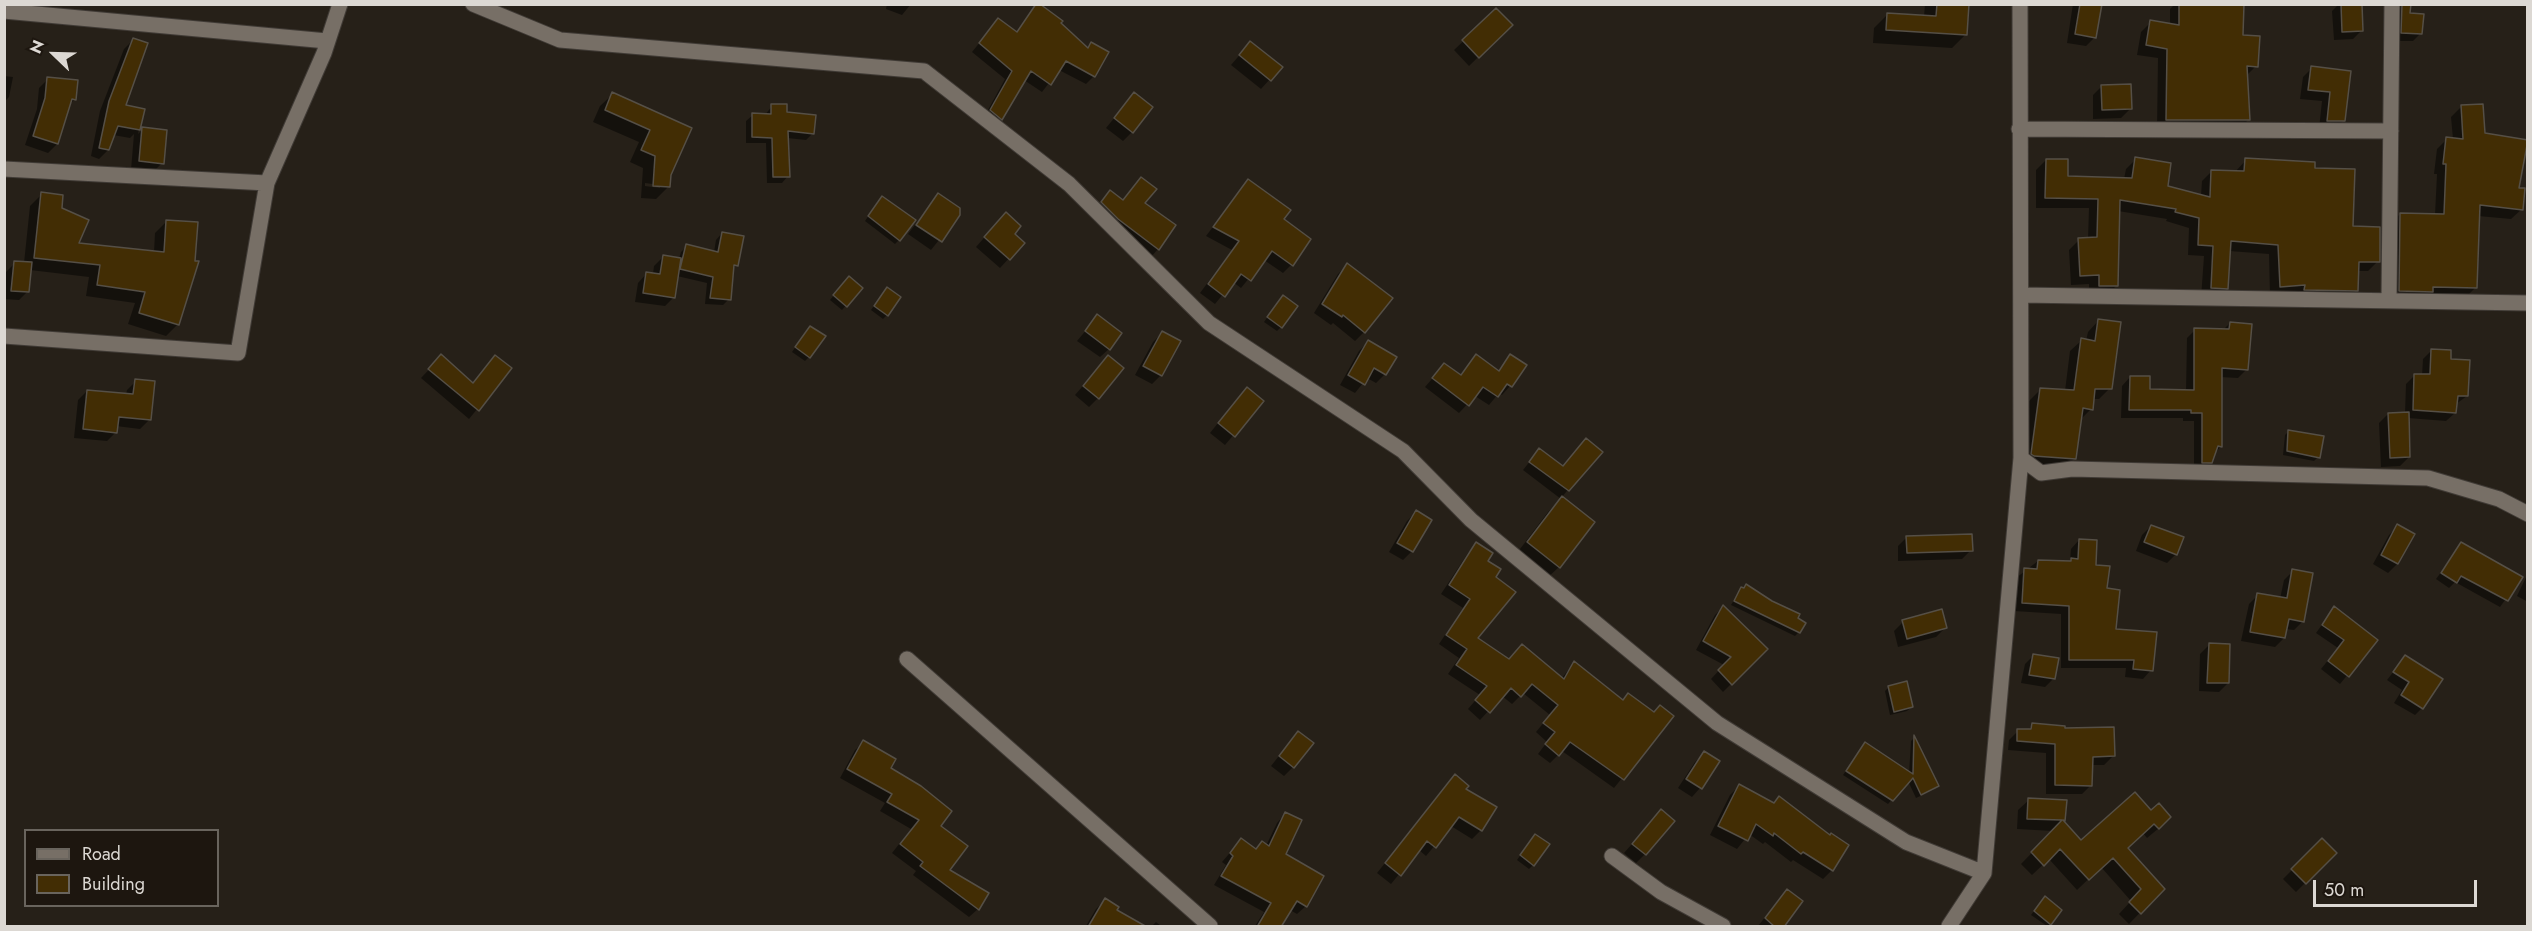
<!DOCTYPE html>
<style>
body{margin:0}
#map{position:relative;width:2532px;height:931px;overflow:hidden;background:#262018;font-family:Jost,sans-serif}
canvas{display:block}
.frame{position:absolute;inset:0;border:6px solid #dcd8d3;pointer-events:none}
.legend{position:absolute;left:24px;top:829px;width:195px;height:78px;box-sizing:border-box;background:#1d160f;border:2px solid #69645d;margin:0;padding:8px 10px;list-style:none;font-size:18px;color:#dcd8d3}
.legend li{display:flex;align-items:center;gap:12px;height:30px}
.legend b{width:30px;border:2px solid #69645d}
.north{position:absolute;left:24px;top:24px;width:60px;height:60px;-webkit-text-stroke:4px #1d160f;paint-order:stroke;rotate:293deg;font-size:16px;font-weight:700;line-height:24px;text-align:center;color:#dcd8d3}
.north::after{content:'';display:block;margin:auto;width:21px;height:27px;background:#dcd8d3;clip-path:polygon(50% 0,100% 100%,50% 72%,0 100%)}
.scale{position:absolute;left:2313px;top:880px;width:164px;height:27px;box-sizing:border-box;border:3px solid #dcd8d3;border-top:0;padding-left:8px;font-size:18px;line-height:21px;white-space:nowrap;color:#dcd8d3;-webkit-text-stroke:4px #1d160f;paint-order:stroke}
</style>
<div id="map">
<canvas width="2532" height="931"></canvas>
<div class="frame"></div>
<ul class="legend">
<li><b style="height:8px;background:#776f66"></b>Road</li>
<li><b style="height:16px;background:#422d04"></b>Building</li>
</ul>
<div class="north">N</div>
<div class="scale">50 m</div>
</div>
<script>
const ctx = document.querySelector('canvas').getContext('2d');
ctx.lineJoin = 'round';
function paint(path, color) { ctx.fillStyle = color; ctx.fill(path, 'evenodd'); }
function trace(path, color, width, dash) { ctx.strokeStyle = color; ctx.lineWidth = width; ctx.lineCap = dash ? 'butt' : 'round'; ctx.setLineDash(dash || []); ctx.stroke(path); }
paint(new Path2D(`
 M887 4H911L902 15 886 9Z
 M1925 4H1968L1966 34 1952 48 1873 43 1874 28 1888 14 1924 17Z
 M2073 4H2100L2095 37 2086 46 2067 43Z
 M2175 4H2243L2242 36 2256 66 2246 76 2248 120 2239 130 2157 129 2158 58 2137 55 2141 32 2151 22 2170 25V9Z
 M2339 4H2360L2362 30 2353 39 2334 40 2332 11Z
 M2394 4H2409L2408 15 2421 33 2413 41H2399Z
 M1037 5 1086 49 1091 44 1094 76 1086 84 1059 70 1042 92 1024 80 1001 119 993 127 983 119 1005 79 972 52 998 20 1016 33Z
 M1496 10 1511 25 1469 66 1454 50Z
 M133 40 124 106 143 110 138 134 143 129 162 163 153 172 131 170 134 134 130 138 113 135 108 150 99 159 91 156 100 111 124 49Z
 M1250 43 1280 68 1261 89 1231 65Z
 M2312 68 2349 72 2344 120 2335 129H2319L2322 101 2300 99 2303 77Z
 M4 76 13 77 9 97 4 102Z
 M48 79 75 99 69 105 57 144 48 153 25 145 37 109 39 88Z
 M2102 86 2130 109 2121 118 2093 119V95Z
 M613 94 690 129 670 175 669 186 656 199 641 198 643 168 630 162 639 142 593 122 600 106ZM645 183 660 185V188L645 186Z
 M1134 94 1132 132 1123 141 1106 128Z
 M772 106 786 113 812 134 806 140 787 138 788 176 782 183H767L766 143H746V121L753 115H765Z
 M2461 107 2484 134 2518 189 2522 209 2511 219 2478 216 2476 287 2466 297 2389 301 2390 224 2400 214 2435 215 2437 174H2434L2437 149 2447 139H2453L2451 117Z
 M2136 159 2166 187 2201 196 2202 181 2212 171 2235 172 2246 160 2313 170 2351 228 2378 261 2368 271H2357L2356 290 2346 300 2270 296 2269 254 2229 251 2227 288 2217 298H2201L2204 256 2188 255 2189 228 2166 221 2167 219 2118 211 2116 286 2106 296H2089V284L2071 285 2069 250 2079 240 2088 239 2089 208H2036V170L2046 160 2066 178 2124 179 2126 169Z
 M1248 181 1282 219 1291 265 1283 273 1264 260 1241 288 1233 282 1215 304 1200 293 1232 250 1206 236Z
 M1134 187 1143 204 1158 249 1151 257 1094 210 1110 192 1122 201Z
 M42 194 60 209 77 244 154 252 155 233 167 221 194 262 178 324 166 336 128 324 135 303 86 296 89 277 30 270 28 291 19 300 4 299 6 272 15 263H24L30 206Z
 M938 195 959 215 931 250 908 234Z
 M878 202 899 240 895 244 865 221Z
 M997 223 1023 243 1000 268 976 247Z
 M722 233 736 265 732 270 729 299 723 305 705 304 707 283 677 276 674 297 665 306 635 302 638 283 647 273 653 274 654 266 663 257 679 259 681 252 687 246 714 252 716 240Z
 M1347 265 1364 332 1355 341 1333 323 1331 325 1314 313 1338 274Z
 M845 282 861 288 842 310 830 300Z
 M883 293 887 315 883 319 871 310Z
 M1279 301 1281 327 1277 331 1264 322Z
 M1098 316 1109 349 1100 357 1077 341Z
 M2099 320 2110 388 2099 399H2092L2091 409 2080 420 2074 459 2063 470 2021 465 2029 401 2040 390 2065 391 2070 351 2082 340 2086 341 2088 332Z
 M2230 323 2246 370 2238 378 2220 377V447L2202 471 2194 470V421H2183V418H2121L2122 386 2130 377 2149 391H2186L2187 338 2195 330H2223Z
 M806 332 809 357 805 361 792 352Z
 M1162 333 1179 342 1161 375 1152 384 1135 375 1153 342Z
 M1368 342 1395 358 1385 374 1376 383 1367 378 1355 393 1340 385 1359 351Z
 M2431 351 2449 360 2467 396 2456 404 2455 413 2446 421 2408 418 2409 457 2400 466 2381 467 2379 423 2388 414H2405L2406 384 2415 375 2422 376 2423 359Z
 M1477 356 1497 372 1510 356 1524 365 1510 386 1502 395 1499 393 1489 405 1475 396 1459 413 1425 387 1444 365 1459 376Z
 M441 357 472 384 495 357 510 369 469 419 421 378Z
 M1108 357 1098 398 1089 407 1075 395Z
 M136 381 149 420 140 429 116 426V432L107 441 74 438 78 400 87 391 126 395 127 390Z
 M1238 398 1262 401 1225 445 1210 433Z
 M2289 431 2318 457 2314 461 2283 455 2285 435Z
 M1586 440 1600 452 1561 498 1593 522 1559 567 1545 580 1514 557 1548 512 1561 499 1523 470 1539 450 1562 467Z
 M1416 512 1430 521 1412 551 1403 560 1389 552 1407 521Z
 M2151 526 2176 554 2167 563 2136 551 2142 535Z
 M2398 526 2413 534 2397 564 2388 573 2373 564 2389 535Z
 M1907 537 1971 550 1962 559 1898 561V546Z
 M2079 540 2106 590 2114 630 2151 670 2143 679 2125 677 2126 668H2061V614L2014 611 2016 578 2038 561H2070L2071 549Z
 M1476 544 1494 577 1476 639 1508 661 1561 679 1574 663 1622 701 1654 713 1672 716 1614 788 1562 751 1550 763 1538 754 1547 742 1536 732 1550 715 1523 693 1512 704 1502 696 1480 720 1468 709 1480 695 1448 674 1459 658 1439 644 1463 608 1441 594 1468 553Z
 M2462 544 2521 578 2500 607 2455 582 2449 588 2436 579Z
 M2293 571 2303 621 2294 630 2285 629 2284 638 2275 647 2241 641 2249 604 2258 595 2280 599 2284 580Z
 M2528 573V602L2517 596Z
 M1741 589 1796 619 1799 632 1795 636 1731 605Z
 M1723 607 1766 649 1723 692 1711 679 1724 665 1696 650 1715 615Z
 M2334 608 2376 640 2340 684 2321 669 2338 648 2316 633Z
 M1903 622 1945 628 1936 637 1898 647 1894 631Z
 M2209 645 2228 683 2219 692 2199 691 2200 654Z
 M2034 655 2054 678 2045 687 2021 683 2025 664Z
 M2405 657 2422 708 2415 715 2394 703 2402 690 2387 680Z
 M1889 687 1911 707 1907 711 1890 715 1885 691Z
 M2033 725 2113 756 2104 765H2091V785L2082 794H2046V753L2008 750 2009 740 2018 731H2027Z
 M1914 738 1937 786 1933 790 1916 798 1908 781 1888 804 1843 775 1865 744 1909 774 1911 741Z
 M864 742 939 826 948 870 978 909 969 917 913 875 916 871 892 853 911 829 880 811 885 803 840 778 855 750Z
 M1290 742 1293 767 1284 776 1271 766Z
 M1704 753 1700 788 1692 797 1678 788 1695 762Z
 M1455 776 1464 790 1481 830 1472 839 1451 826 1426 856 1419 850 1391 884 1377 873Z
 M1739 786 1832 870 1823 879 1793 860 1791 862 1765 842 1763 844 1749 834 1737 849 1710 835 1730 795Z
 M2135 794 2159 828 2147 838 2143 833 2127 848 2163 889 2129 924 2119 914 2131 901 2101 867 2077 890 2049 859 2032 875 2021 864 2053 831 2017 829 2018 810 2029 800 2064 820 2062 822 2081 842Z
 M1661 811 1645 854 1636 863 1624 853Z
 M1285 814 1284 855 1306 906 1297 914 1290 910 1280 926H1255L1264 912 1214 885 1226 865 1222 862 1241 840 1255 850 1266 846 1277 823Z
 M1531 840 1533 865 1529 869 1517 860Z
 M2322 840 2335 853 2296 892 2283 879Z
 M1787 891 1782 926H1758L1779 900Z
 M1105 900 1115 911 1144 926H1086L1096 909Z
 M2041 902 2050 924 2047 926 2031 915Z
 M1156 922 1161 926H1152Z`), '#0007');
const building = new Path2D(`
 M1036 4H1040L1063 21 1061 23 1088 48 1091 42 1109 52 1095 77 1066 61 1051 85 1031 71 1002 120 990 110 1012 71 979 43 998 18 1017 32Z
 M1937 4H1969L1967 35 1886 30 1887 13 1936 16Z
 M2080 4H2102L2096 38 2075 34Z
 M2179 4H2244L2243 35 2260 36 2258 67 2247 66 2250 120H2166L2167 49 2146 45 2150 20 2179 25Z
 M2341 4H2362L2363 31 2342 32Z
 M2402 4H2411L2410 13 2424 14 2422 34 2401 33Z
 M1496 8 1513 25 1479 58 1462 40Z
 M133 38 148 43 126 105 145 109 140 130 118 126 109 150 99 148 109 101Z
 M1250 41 1283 67 1271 81 1239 55Z
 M2311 66 2351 71 2345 121H2327L2330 92 2308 90Z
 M47 77 78 80 76 100 72 99 58 144 33 136 45 98Z
 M2131 84 2132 109 2102 110 2101 85Z
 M612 92 692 128 671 175 670 187 653 186 655 156 641 150 650 130 605 110Z
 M1134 92 1153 107 1133 133 1114 118Z
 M771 104H787V112L816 115 814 134 788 131 790 177H773L772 138 752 137V113L771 114Z
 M2483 104 2485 133 2528 140 2519 188H2525L2523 210 2480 205 2477 288 2433 287V292L2399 291 2400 213 2444 214 2446 164H2443L2446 137 2463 139 2461 105Z
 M142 127 167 130 164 164 139 161Z
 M2135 157 2171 163 2168 186 2210 197 2211 170 2244 171 2245 158 2315 162V168L2355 169 2353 226 2380 227V262H2359L2358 291 2304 290 2305 285 2280 287 2278 245 2231 241 2228 289 2211 288 2213 246 2198 245 2199 218 2175 212 2176 209 2120 200 2118 286H2099V275L2080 276 2078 238 2097 237 2098 199 2045 198 2046 159H2068V176L2132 178Z
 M1141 177 1157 189 1145 203 1176 225 1159 250 1118 219 1101 202 1110 190 1123 200Z
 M1248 179 1291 210 1284 219 1311 239 1293 266 1272 251 1251 281 1241 274 1225 297 1208 284 1239 241 1213 227Z
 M41 192 63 195 62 208 89 220 79 243 164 252 166 220 198 222 195 261H199L179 325 139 313 145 292 97 285 100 265 34 258Z
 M938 193 960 208V215L942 242 916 225Z
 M882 196 916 220 900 241 868 216Z
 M1006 212 1021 226 1015 234 1025 243 1010 260 984 237Z
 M722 232 744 236 738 266 734 265 731 300 710 298 713 277 680 269 686 244 718 252Z
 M663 255 681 258 675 298 643 293 646 272 660 274Z
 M14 261 32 262 29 292 11 291Z
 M1347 263 1393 298 1365 333 1343 315 1342 317 1322 304Z
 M849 276 863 288 847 307 833 295Z
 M887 287 901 297 888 316 874 306Z
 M1283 295 1298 306 1282 328 1267 317Z
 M1097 314 1122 333 1110 350 1085 331Z
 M2098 319 2121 322 2112 389H2095L2093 410 2083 408 2076 459 2034 456 2031 454 2040 388 2074 390 2081 338 2095 341Z
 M2230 322 2252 324 2248 370 2222 368V447L2218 446 2212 463H2202V413H2191V410H2129L2130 376H2150V389L2194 390V328L2229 329Z
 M810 326 826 336 810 358 795 347Z
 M1162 331 1181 341 1162 376 1143 366Z
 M1368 340 1397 357 1386 375 1374 368 1365 385 1348 375Z
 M2431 349 2451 350V359L2470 360 2468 396H2458L2456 413 2413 410 2414 374H2430Z
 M441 354 473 383 495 355 512 368 479 411 428 369Z
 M1476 354 1499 371 1510 354 1527 365 1512 387 1507 384 1498 397 1483 387 1469 406 1432 378 1444 363 1461 375Z
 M1108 355 1124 368 1099 399 1083 386Z
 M135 379 155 381 151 420 119 417 117 433 83 429 87 390 133 394Z
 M1247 387 1264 401 1235 437 1218 423Z
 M2409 412 2410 457 2390 458 2388 413Z
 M2288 430 2324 436 2320 458 2287 451Z
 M1586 438 1603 452 1569 491 1529 462 1539 448 1563 466Z
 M1562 496 1595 522 1560 568 1527 542Z
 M1416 510 1432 520 1413 552 1397 543Z
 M2397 524 2415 534 2398 564 2381 555Z
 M2151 525 2184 537 2177 555 2144 542Z
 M1972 534 1973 551 1907 553 1906 536Z
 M2079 539 2097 540 2096 565 2110 566 2107 588 2120 590 2116 629 2157 632 2153 671 2133 669 2134 660H2069V606L2022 603 2024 568 2037 569 2038 560 2071 561V558L2078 559Z
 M1476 542 1493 553 1488 561 1501 569 1496 577 1516 592 1478 638 1509 659 1522 644 1564 679 1574 661 1623 700 1628 693 1654 712 1660 705 1674 716 1624 780 1570 742 1559 756 1545 744 1555 732 1543 723 1558 705 1532 684 1521 697 1511 688 1490 713 1475 700 1487 686 1456 665 1467 649 1446 635 1470 599 1449 585Z
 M2461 542 2523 577 2508 601 2461 576 2457 583 2441 573Z
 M2292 569 2313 573 2304 622 2289 619 2285 638 2250 632 2257 593 2287 598Z
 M1746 584 1772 601 1800 614 1798 618 1806 623 1800 633 1734 601 1741 587 1744 588Z
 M1723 605 1768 649 1732 685 1718 670 1731 657 1703 641Z
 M2334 606 2378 640 2349 677 2328 661 2344 640 2322 625Z
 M1942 609 1947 628 1907 639 1902 620Z
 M2209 643 2230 644 2229 683H2207Z
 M2033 654 2059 658 2055 679 2029 675Z
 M2405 655 2443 679 2423 709 2401 695 2409 682 2393 672Z
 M1907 681 1913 707 1894 712 1888 686Z
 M2032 723 2065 726V728L2114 727 2115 756 2093 757 2092 786 2055 785V744L2017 741V729H2031Z
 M1298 731 1314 743 1294 768 1279 756Z
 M1914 735 1939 786 1921 795 1913 778 1893 801 1846 771 1865 742 1913 774Z
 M863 740 896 759 891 768 921 786 952 811 941 826 968 846 950 870 989 893 979 910 920 866 923 862 900 844 919 820 887 802 892 794 847 769Z
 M1704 751 1720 761 1702 789 1686 779Z
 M1455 774 1469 786 1466 789 1497 807 1482 831 1459 817 1436 848 1427 841 1401 876 1385 863Z
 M1739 784 1774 803 1779 796 1830 835 1831 833 1849 845 1833 871 1803 852 1801 854 1774 833 1773 836 1756 824 1748 841 1718 826Z
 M2135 792 2151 810 2159 803 2171 817 2159 829 2154 824 2128 848 2165 889 2141 914 2129 902 2141 889 2113 858 2089 880 2060 849 2044 866 2031 852 2062 820 2027 819 2028 798 2067 800 2065 821 2063 820 2081 840Z
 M1661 809 1675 821 1646 855 1632 844Z
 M1285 812 1302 820 1286 854 1324 876 1307 907 1297 901 1281 927H1257L1271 903 1221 876 1233 856 1230 853 1241 838 1256 849 1262 841 1269 846Z
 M1535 834 1550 844 1534 866 1520 855Z
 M2322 838 2337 853 2306 884 2291 869Z
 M1787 889 1803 901 1784 927H1775L1765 918Z
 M2045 896 2062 910 2051 925 2034 911Z
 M1105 898 1119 907 1117 910 1147 927H1088Z`);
paint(building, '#422d04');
trace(building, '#554f46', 1.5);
const minor = new Path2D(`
 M473 4 560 40 924 71 1069 184 1209 323 1403 451 1471 520 1717 723 1906 842 1984 873
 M2020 4 2021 458 2041 473 2072 469 2428 478 2499 499 2528 514
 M4 11 327 41
 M2019 129 2391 131
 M4 169 267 183
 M2021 295 2528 303
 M2389 299 2392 4
 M4 336 238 353 267 183 324 53 340 4
 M907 659 1210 926
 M1612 856 1661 892 1723 926
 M1949 926 1984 873 2021 458`);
trace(minor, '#403b36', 17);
trace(minor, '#776f66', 15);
</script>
